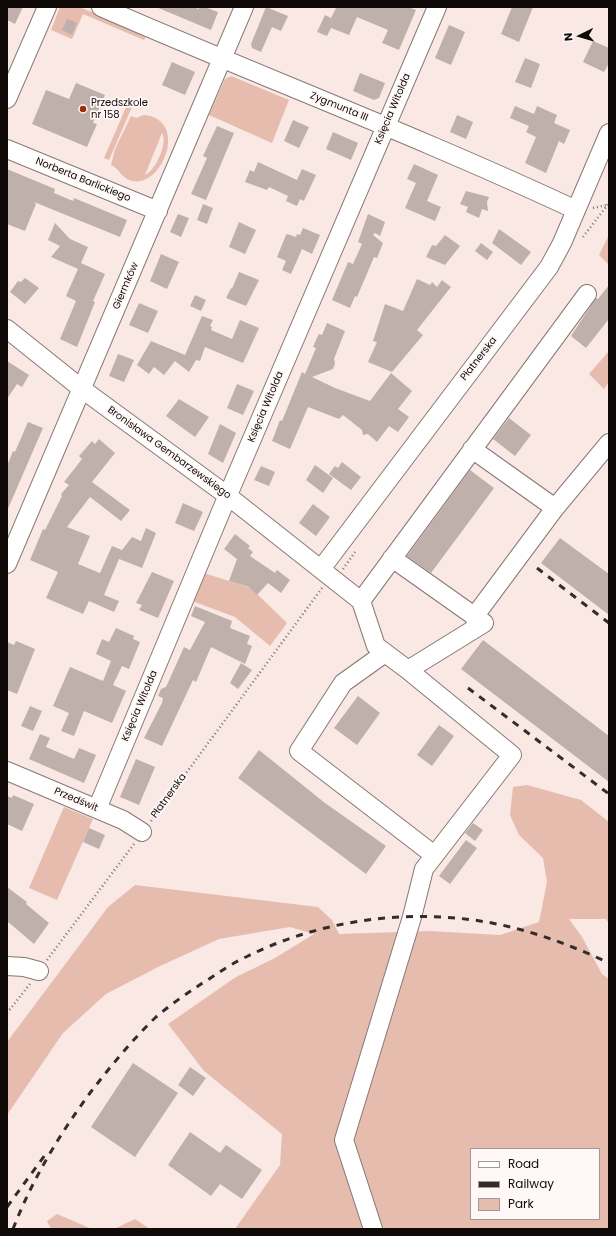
<!DOCTYPE html>
<meta charset="utf-8">
<style>
body{margin:0}
#map{position:relative;width:616px;height:1236px;overflow:hidden;background:#f9e8e3;font-family:Poppins,sans-serif}
canvas{display:block}
.frame{position:absolute;inset:0;border:8px solid #0f0a08;pointer-events:none}
.legend{position:absolute;left:470px;top:1148px;width:130px;height:72px;box-sizing:border-box;background:#fff8f6;border:1px solid #9f9997;margin:0;padding:5px 7px;list-style:none;font-size:12px;color:#0f0a08}
.legend li{display:flex;align-items:center;gap:8px;height:20px}
.legend b{width:20px;border:1px solid #9f9997}
.north{position:absolute;left:560px;top:16px;width:40px;height:40px;-webkit-text-stroke:3px #fff8f6;paint-order:stroke;rotate:265deg;font-size:11px;font-weight:700;line-height:16px;text-align:center;color:#0f0a08}
.north::after{content:'';display:block;margin:auto;width:14px;height:18px;background:#0f0a08;clip-path:polygon(50% 0,100% 100%,50% 72%,0 100%)}
</style>
<div id="map">
<canvas width="616" height="1236"></canvas>
<div class="frame"></div>
<ul class="legend">
<li><b style="height:5px;background:#fff"></b>Road</li>
<li><b style="height:5px;background:#332c29"></b>Railway</li>
<li><b style="height:11px;background:#e6bcaf"></b>Park</li>
</ul>
<div class="north">N</div>
</div>
<script>
const ctx = document.querySelector('canvas').getContext('2d');
ctx.lineJoin = 'round';
function paint(path, color) { ctx.fillStyle = color; ctx.fill(path, 'evenodd'); }
function trace(path, color, width, dash) { ctx.strokeStyle = color; ctx.lineWidth = width; ctx.lineCap = dash ? 'butt' : 'round'; ctx.setLineDash(dash || []); ctx.stroke(path); }
function drawText(font, color, halo, rows, align = 'center') {
  ctx.font = font + ' Poppins,sans-serif'; ctx.lineWidth = 3.5; ctx.setLineDash([]); ctx.textBaseline = 'middle'; ctx.strokeStyle = halo; ctx.fillStyle = color; for (const [text, x, y, turn = 0] of rows) {
    ctx.save(); ctx.translate(x, y); ctx.rotate((+turn || 0) * Math.PI / 180); ctx.textAlign = isNaN(turn) ? turn : align; if (halo) ctx.strokeText(text, 0, 0); ctx.fillText(text, 0, 0); ctx.restore();
  }
}
paint(new Path2D(`
 M60 7H79L147 34 144 40 83 14 72 39 51 30Z
 M231 76 289 100 272 143 209 115 225 79Z
 M127 105 132 107 109 160 104 158Z
 M144 115C189 119 163 188 132 181 122 179 119 168 111 165L115 149 131 116 136 118ZM162 133C168 143 156 170 145 175Z
 M609 235V265L599 255Z
 M609 351V382L604 389 589 374Z
 M204 573 251 588 287 623 270 646 235 617 192 601Z
 M527 785 581 800 609 822V923L606 919H569L582 937 602 974 609 979V1229H235L280 1165 282 1134 204 1071 168 1024 236 977 275 958 314 934 290 927 219 939 160 966 106 994 63 1033 7 1115V1042L108 907 135 885 318 907 332 920 339 934 428 931 500 935 539 922 547 882 543 858 519 835 510 815 513 787ZM471 1149H599V1219H471Z
 M64 807 93 819 57 900 29 888Z
 M57 1214 92 1229H51L47 1221Z
 M135 1219 150 1229H114Z`), '#e6bcaf');
paint(new Path2D(`
 M7 7H23L15 24 7 20Z
 M156 7H193L199 9V7H205L218 12 211 30Z
 M266 7 288 16 281 31 272 27 261 52 252 48 251 44Z
 M334 7H408L416 10 399 50 382 43 388 30 357 17 349 35 331 28 327 36 317 32 325 15 331 18 336 8Z
 M512 7H533L519 42 501 34Z
 M67 19 77 23 72 35 62 30Z
 M449 25 465 32 451 65 435 58Z
 M593 41 609 48V63L604 72 583 62Z
 M525 58 540 64 531 88 515 82Z
 M172 62 195 72 185 95 162 85Z
 M360 73 385 83 379 98 374 100 353 91Z
 M76 83 105 95 93 123 97 124 87 147 32 124 46 90 69 99Z
 M515 106 534 114 537 106 557 115 554 123 570 130 564 144 559 141 546 173 525 163 536 137 526 132 529 126 510 118Z
 M457 115 473 122 466 139 450 132Z
 M293 120 309 127 299 148 284 141Z
 M217 126 234 133 206 200 191 194 207 158 203 156Z
 M333 132 358 143 351 160 326 149Z
 M258 162 297 180 302 169 316 175 304 201 300 199 297 206 286 201 288 196 269 187 267 190 245 182 250 170 254 172Z
 M414 164 438 175 427 201 441 207 435 221 405 208 416 183 407 179Z
 M7 169 55 189 54 193 73 201 74 198 127 220 120 237 34 202 36 204 25 231 7 224Z
 M466 191 489 197 487 202 488 211 482 209 479 218 466 212 468 207 460 204Z
 M203 204 213 208 207 224 197 220Z
 M178 214 189 218 181 237 170 232Z
 M368 214 385 222 380 236 375 233 373 235 383 243 377 258 374 257 357 297 355 296 350 308 332 300 348 262 353 264 362 244 358 242Z
 M239 222 256 230 245 254 229 247Z
 M55 223 70 239 88 247 81 263 105 274 93 301 95 302 77 347 60 339 76 301 66 296 78 269 51 257 60 246 48 240Z
 M303 228 320 235 312 254 302 249 291 274 282 270 286 261 277 257 286 235 287 234 296 237 297 234 300 235Z
 M499 229 531 252 521 265 492 243Z
 M445 235 460 246 445 265 426 257 432 245 436 246Z
 M481 243 493 252 487 260 475 251Z
 M161 254 179 262 167 289 150 281Z
 M239 272 259 280 246 306 226 298 231 288 232 289Z
 M25 278 39 288 25 304 10 292 18 281 21 282Z
 M417 279 430 285 432 282 437 287 442 280 451 287 417 330 423 335 392 372 368 362 377 342 373 341 385 304 403 311Z
 M609 285V319L586 348 571 336 596 298 598 299Z
 M195 295 206 300 201 311 190 306Z
 M139 303 158 311 148 333 129 325Z
 M202 316 213 320 210 326 212 327 211 330 232 339 240 320 259 328 243 363 205 347 200 361 196 360 189 372 175 361 164 375 154 367 149 374 137 365 151 341 185 355Z
 M327 323 345 331 334 359 335 363 333 369 312 377 335 388 370 401 391 373 412 391 398 409 409 417 398 432 389 426 377 442 368 434 363 435 362 430 343 415 339 419 308 407 290 449 272 441 280 420 282 421 302 372 305 374 316 348 313 347 316 340 319 334 322 335Z
 M118 354 134 360 124 382 109 376Z
 M7 361 29 375 22 387 17 384 7 399Z
 M237 384 254 391 243 415 227 408Z
 M179 399 209 417 195 437 166 416Z
 M509 418 531 435 515 456 493 439Z
 M28 422 43 428 7 511V466L13 451 15 452Z
 M220 424 236 433 223 463 208 454Z
 M99 439 115 453 92 482 130 510 121 521 90 497 67 527 90 536 78 564 100 573 112 546 122 550 132 537 141 541 146 528 156 533 142 568 119 559 104 595 119 601 114 612 89 601 83 614 46 598 58 572 30 560 43 529 45 530 62 496 61 494 69 485 64 482 82 459 79 456 92 441 95 444Z
 M342 462 361 477 351 490 329 474 335 466 338 468Z
 M315 465 333 478 323 493 306 480Z
 M261 466 275 472 269 486 254 480Z
 M470 470 494 488 431 573 407 556Z
 M183 503 203 512 194 531 175 523Z
 M313 504 330 517 316 536 299 523Z
 M235 534 250 546 248 548 253 552 250 556 275 573 277 570 290 580 281 593 268 583 257 595 249 587 229 581 237 559 224 549Z
 M560 538 609 574V615L541 563Z
 M152 572 174 581 158 618 139 610 142 605 136 603Z
 M195 606 232 621 230 628 250 636 247 644 252 646 245 664 211 647 196 682 193 680 162 746 144 738 162 703 163 698 158 696 161 689 166 687 184 647 190 650 205 622 191 616Z
 M116 628 134 636 133 639 140 642 129 669 122 666 113 685 126 691 112 723 84 711 74 736 61 731 69 713 53 706 70 667 103 681 111 661 96 654 102 639 109 642Z
 M483 640 609 736V782L461 669Z
 M16 641 35 649 17 694 7 690V642L14 645Z
 M241 663 252 670 238 689 230 683Z
 M358 696 380 713 357 745 334 728Z
 M30 706 42 711 33 731 21 726Z
 M439 725 454 736 432 766 417 755Z
 M40 734 50 738 46 747 74 759 79 748 96 755 84 783 29 759Z
 M259 750 325 803 386 846 366 874 238 778Z
 M136 759 155 767 139 805 120 797Z
 M13 795 34 804 22 831 7 824V796L12 798Z
 M473 823 483 830 475 841 465 833Z
 M89 828 105 835 99 849 83 842Z
 M466 840 477 848 450 884 439 876Z
 M7 887 27 902 26 904 49 923 34 944 7 921Z
 M133 1063 178 1093 135 1157 91 1127Z
 M190 1067 206 1078 193 1096 178 1085Z
 M190 1132 220 1153 226 1145 262 1170 242 1199 220 1184 211 1196 168 1165Z`), '#c0b0ab');
const minor = new Path2D(`
 M101 7C259 76 420 137 576 210
 M7 99 47 7
 M7 149 158 211
 M7 329 82 389 228 496 361 601 587 294
 M472 449 555 508 474 617
 M555 508 609 443
 M7 564 244 7
 M321 569 549 267 562 243 609 133
 M361 601 376 646 408 670 484 623 392 558
 M385 653 343 683 299 751 434 855
 M7 771 123 820 142 832
 M97 809 222 509 437 7
 M7 966 24 967 39 971
 M373 1229 344 1140 412 917 424 869 512 755 408 670`);
trace(minor, '#877874', 20);
trace(new Path2D(`
 M593 208 607 205
 M583 237 609 203
 M343 569 355 552
 M151 821 322 588
 M47 960 134 844
 M7 1013 30 984`), '#7e736f', 2.5, [1, 3]);
trace(minor, '#fff', 18);
trace(new Path2D(`
 M537 568 609 623
 M468 688 609 794
 M7 1207 45 1155
 M13 1229C32 1180 59 1135 90 1093 110 1067 132 1040 156 1017 170 1005 186 994 201 984 216 975 230 964 246 957 322 919 413 907 497 924 536 932 573 946 609 963`), '#332c29', 3, [7, 7]);
for (const [x, y, r, color] of [
 [83,109,4,"#962f09"]
]) { const dot = new Path2D(); dot.arc(x, y, r, 0, 2 * Math.PI); ctx.fillStyle = color; ctx.fill(dot); trace(dot, '#fff8f6', 1.5); }
drawText('10px', '#0f0a08', '#fff8f6', [
 ["Przedszkole",91,103],
 ["nr 158",91,115]
], 'left');
drawText('10px', '#0f0a08', '#fff8f6', [
 ["Zygmunta III",339,107,22],
 ["Księcia Witolda",393,109,-67],
 ["Norberta Barlickiego",83,180,22],
 ["Giermków",126,286,-67],
 ["Płatnerska",479,359,-52],
 ["Księcia Witolda",266,407,-67],
 ["Bronisława Gembarzewskiego",169,453,36],
 ["Księcia Witolda",140,706,-67],
 ["Płatnerska",169,796,-54],
 ["Przedświt",76,800,23]
]);
</script>
